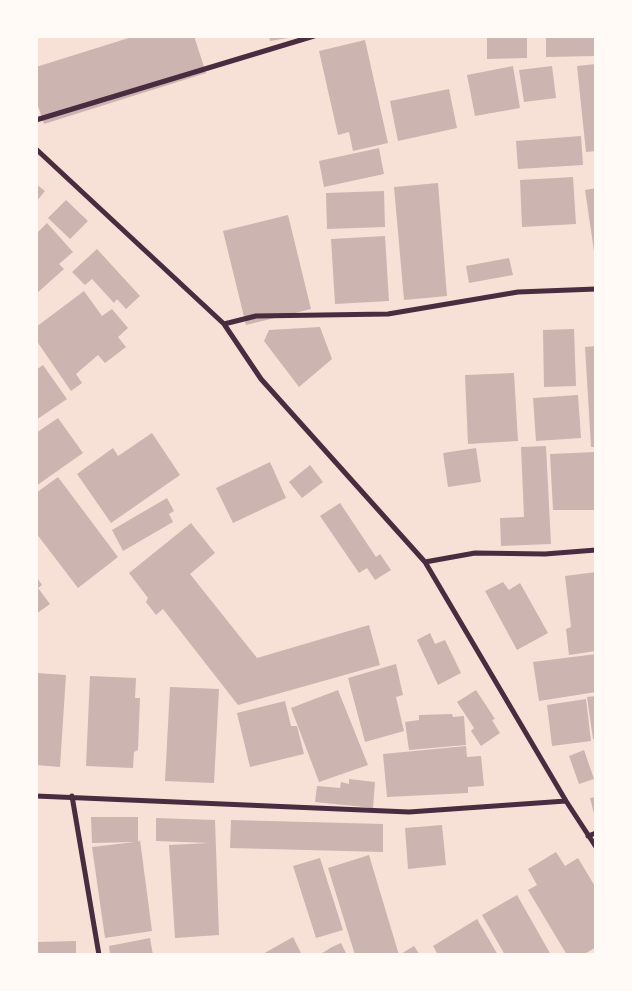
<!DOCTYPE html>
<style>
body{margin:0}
#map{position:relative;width:632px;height:991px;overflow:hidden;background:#f7e1d7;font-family:"Sofia Sans Condensed",sans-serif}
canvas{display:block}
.frame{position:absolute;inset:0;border:38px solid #fffaf5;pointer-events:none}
</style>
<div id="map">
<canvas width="632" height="991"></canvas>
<div class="frame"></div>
</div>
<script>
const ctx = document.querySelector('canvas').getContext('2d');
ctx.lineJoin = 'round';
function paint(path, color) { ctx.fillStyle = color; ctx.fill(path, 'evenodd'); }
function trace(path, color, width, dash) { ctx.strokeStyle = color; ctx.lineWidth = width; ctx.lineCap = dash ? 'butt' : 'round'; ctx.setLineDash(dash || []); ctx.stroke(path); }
paint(new Path2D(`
 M135 36H194L206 73 44 124 36 100V67Z
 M269 36H294V37L270 41Z
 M487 36H527V58L487 59Z
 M546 36H596V56L546 57Z
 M365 40 388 143 353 151 349 132 338 135 319 51Z
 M596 64V151L586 152 577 66Z
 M513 66 520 108 475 116 467 75Z
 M552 66 556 98 524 102 519 70Z
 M449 89 457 128 398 141 390 101Z
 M581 136 583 165 518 169 516 141Z
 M379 148 384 174 324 187 319 161Z
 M573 177 576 224 522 227 520 180Z
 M438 183 447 296 404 300 394 187Z
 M36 184 45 191 36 202Z
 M596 188V258H595L585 190Z
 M384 191 385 227 327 229 326 193Z
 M66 200 88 221 70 239 48 218Z
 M288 215 311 309 246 325 223 231Z
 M47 223 73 252 59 264 64 269 36 294V234Z
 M385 236 389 301 335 304 331 239Z
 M97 249 140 296 126 309 117 299 114 303 92 279 85 285 72 272Z
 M509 258 513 275 469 283 466 266Z
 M84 291 102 316 112 309 128 328 118 337 126 347 105 363 98 355 76 374 82 383 71 391 36 340V327Z
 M320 327 332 359 299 387 264 341 269 330Z
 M574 329 576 386 544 387 543 330Z
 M596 346V447H591L585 347Z
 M43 365 67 399 36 420V370Z
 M514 373 518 441 468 444 465 375Z
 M578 395 581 438 536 441 533 398Z
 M58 418 83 453 36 486V433Z
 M152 433 180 475 111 523 77 474 113 448 118 456Z
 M546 446 551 544 501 546 500 518 524 517 521 447Z
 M476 448 481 482 448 487 443 453Z
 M596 452V510H553L550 454Z
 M270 462 286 498 233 523 216 488Z
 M310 465 323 482 302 498 289 482Z
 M58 477 118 557 78 588 36 533V493Z
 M167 498 174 511 169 514 173 522 123 551 112 530Z
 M340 503 376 557 380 554 391 570 375 580 367 568 359 573 320 516Z
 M191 523 215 553 190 574 257 658 369 625 380 665 238 705 163 609 156 615 146 602 148 598 129 573Z
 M596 572V651L569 655 566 629 571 627 565 576Z
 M36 576 42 585 38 588 50 604 36 614Z
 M503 582 509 590 520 583 548 633 517 650 485 591Z
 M430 633 435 644 445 640 461 673 438 685 417 640Z
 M596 654V692L539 701 533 662Z
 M396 664 403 695 396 697 404 731 365 742 348 678Z
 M36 673 66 675 60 767 36 765Z
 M90 676 136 678 135 698H140L138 750 134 752 133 768 86 766Z
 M170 687 219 689 214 783 165 781Z
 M338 690 368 765 319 782 291 708Z
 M476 690 495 719 492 720 500 733 481 746 471 731 474 728 457 702Z
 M596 696V739H593L587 697Z
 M586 699 591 741 552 746 547 705Z
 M285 701 291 726H297L304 754 250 767 237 713Z
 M452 714 453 717 464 716 466 745 409 750 405 722 419 720V715Z
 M466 746 467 757 481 756 484 786 468 787V793L387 797 383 754Z
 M584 750 594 779 579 784 569 756Z
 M349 779 375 782 373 808 315 802 317 786 340 788 341 782 349 784Z
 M596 797V814H594L590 798Z
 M91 817H138V842L140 840 152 931 105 938 92 847 135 842 92 843Z
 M156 818 215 820 219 935 175 938 169 845 210 843 156 841Z
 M231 820 383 824V852L230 848Z
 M442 825 446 865 408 869 405 828Z
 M556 852 565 866 578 858 596 888V947L583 955H567L528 890 537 885 528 869Z
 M369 855 399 955H355L328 868Z
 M320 858 343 930 316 938 293 866Z
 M517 895 551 955H505L482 915Z
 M477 919 498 955H438L433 946Z
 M293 937 302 955H261Z
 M150 938 153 955H110L109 946Z
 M76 941V955H36V942Z
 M341 943 347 955H319L332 947Z
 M414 946 420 955H399Z`), '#ccb4b1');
trace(new Path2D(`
 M36 120 314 36
 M36 149 224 324 261 379 425 562 566 801 596 847
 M224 324 256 316 388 314 518 292 596 289
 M425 562 475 553 545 554 596 550
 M36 796 409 812 566 801
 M72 796 99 955
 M588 836 596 833`), '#4a2c40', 5);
</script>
